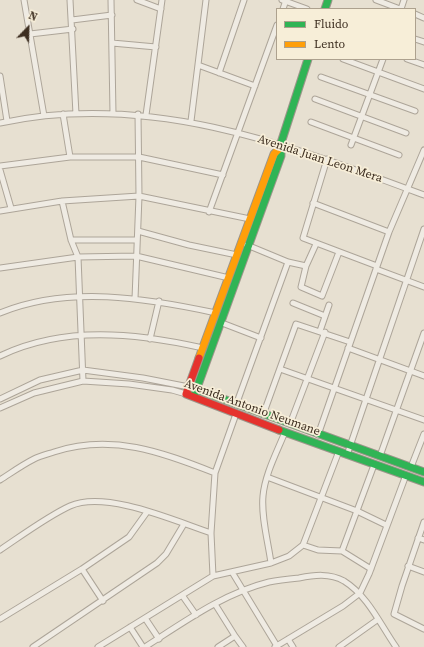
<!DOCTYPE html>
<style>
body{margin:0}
#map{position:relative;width:424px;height:647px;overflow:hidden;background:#e7e0d1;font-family:"Source Serif 4",serif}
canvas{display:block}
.legend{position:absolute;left:276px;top:8px;width:140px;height:52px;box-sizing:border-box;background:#f7eed8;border:1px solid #ada18e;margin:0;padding:5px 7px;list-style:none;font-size:12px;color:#3d2e20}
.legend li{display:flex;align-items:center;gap:8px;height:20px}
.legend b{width:20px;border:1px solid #ada18e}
.north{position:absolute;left:8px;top:8px;width:40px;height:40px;-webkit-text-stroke:3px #f7eed8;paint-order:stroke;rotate:23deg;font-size:11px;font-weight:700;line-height:16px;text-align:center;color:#3d2e20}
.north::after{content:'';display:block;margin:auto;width:14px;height:18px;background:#3d2e20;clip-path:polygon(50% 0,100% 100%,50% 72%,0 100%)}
</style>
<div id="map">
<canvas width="424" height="647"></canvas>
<ul class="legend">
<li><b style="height:5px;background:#30b455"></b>Fluido</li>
<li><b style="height:5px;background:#ff9f0a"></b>Lento</li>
</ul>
<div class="north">N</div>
</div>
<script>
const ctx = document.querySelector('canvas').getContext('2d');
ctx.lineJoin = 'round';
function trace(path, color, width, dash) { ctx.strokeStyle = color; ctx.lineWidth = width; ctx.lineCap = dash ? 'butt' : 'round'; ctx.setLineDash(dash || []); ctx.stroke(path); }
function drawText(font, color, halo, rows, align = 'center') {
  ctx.font = font + ' "Source Serif 4",serif'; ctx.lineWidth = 3.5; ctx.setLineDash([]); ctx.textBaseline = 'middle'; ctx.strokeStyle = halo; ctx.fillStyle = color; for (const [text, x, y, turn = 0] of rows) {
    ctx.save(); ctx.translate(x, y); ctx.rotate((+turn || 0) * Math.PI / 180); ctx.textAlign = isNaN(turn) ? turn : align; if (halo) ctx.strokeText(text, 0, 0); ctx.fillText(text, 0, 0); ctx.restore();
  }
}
const street = new Path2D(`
 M24 0 44 116
 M70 0 76 114
 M111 0 113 113
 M137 0 161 9
 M282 0 307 9
 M376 0 400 9
 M283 9 286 0
 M401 9 404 0
 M415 14 424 18
 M72 20 112 15
 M30 34 73 29
 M415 39 424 42
 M112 43 156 47
 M343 59 424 89
 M407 59 424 65
 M198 65 255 86
 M219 73 244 0
 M0 76 7 121
 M321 77 415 111
 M315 99 406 133
 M63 114 70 157
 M146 115 162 0
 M191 121 206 0
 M311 122 399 155
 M0 123C148 91 287 144 424 195
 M351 145 383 59
 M327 159 303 238 377 266
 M0 166 70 157H139L223 175
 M0 170 11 208
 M62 201 71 240 78 257 83 381
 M313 203 389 232
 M0 211 62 201 139 196 250 219
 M209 212 277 25
 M138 231 189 245 237 255
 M71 240H137
 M247 245 288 262 306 266 316 244
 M306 266 301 287 322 296 339 252
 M0 268 78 257 136 256 229 278
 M376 269 424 287
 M135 299 139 196 138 114
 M293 303 325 316
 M0 313C68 285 146 298 216 313
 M222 323 261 338
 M320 331 329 305
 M150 339 159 301
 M348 348 424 376
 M0 356C64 325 136 333 203 348
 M280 369 424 420
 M0 399 40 380 83 370 143 378 189 387
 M236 405 288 262
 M0 408 34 393 83 381 129 384 172 390 186 394
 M263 415 296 324 350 342
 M290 424 325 332
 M318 435 389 232 424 150
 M347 455 424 229
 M380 456 424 333
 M411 467 424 434
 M267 477 357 511 386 525
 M0 480C11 473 22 465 34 459 40 456 48 454 54 452 111 433 162 452 215 473
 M424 522 402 586 394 614 424 629
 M418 538 424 540
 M303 545 318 550 342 551 371 569
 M0 550C21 536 48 516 70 506 106 490 175 521 211 533
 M342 551 374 465
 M271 563 289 556 303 545 339 451
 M408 566 424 572
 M82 569 103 601
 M232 572 277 646
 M213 576 211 533 215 473 236 414
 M182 595 196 615
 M215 604 235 636
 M145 618 159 639
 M0 619 82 569 129 537 147 512
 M130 627 143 647
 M288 639 293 647
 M33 647 157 563 166 554 184 524
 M98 647 213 576 271 563C268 541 261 517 263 496 265 474 277 452 285 432
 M145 647C184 622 224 593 269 582 279 580 289 579 299 578 314 575 330 573 344 581 368 596 380 624 396 647
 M218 647 235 636 243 647
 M275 647 343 606 360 593 369 574 406 475
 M339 647 377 620`);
const fast = new Path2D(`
 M325 9 328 0
 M193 388 424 472
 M194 396 281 156V143L308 59
 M279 430 424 482`);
const slow = new Path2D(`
 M199 358 274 154 280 148`);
const jam = new Path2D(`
 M199 358 186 394 279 430`);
trace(street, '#ada599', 7);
trace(fast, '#9c958a', 9);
trace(slow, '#9c958a', 9);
trace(jam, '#9c958a', 9);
trace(street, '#efebe3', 5);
trace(fast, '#30b455', 7);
trace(slow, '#ff9f0a', 7);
trace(jam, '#e5322d', 7);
drawText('12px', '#3d2e20', '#f7eed8', [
 ["Avenida Juan Leon Mera",320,159,18],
 ["Avenida Antonio Neumane",252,408,20]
]);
</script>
